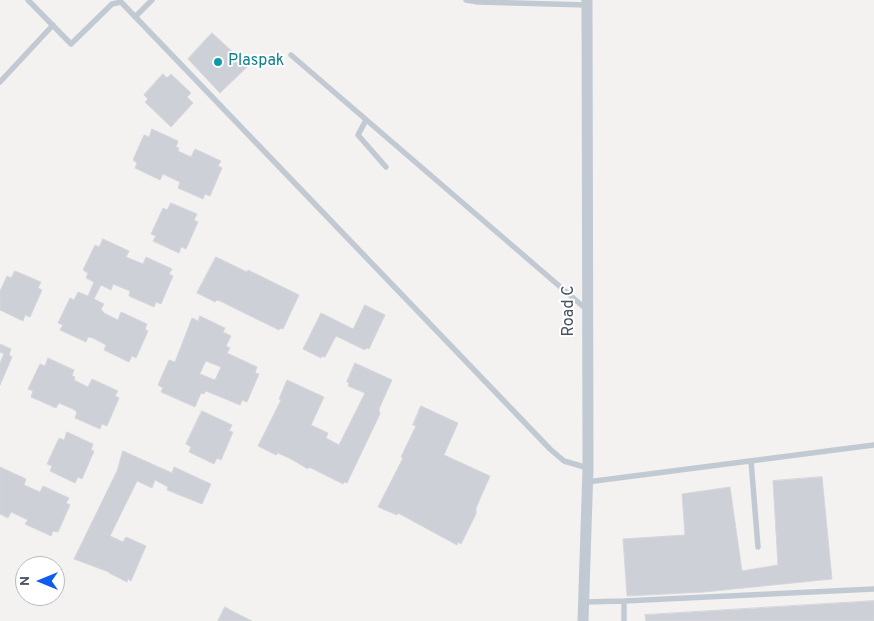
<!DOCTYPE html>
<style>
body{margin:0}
#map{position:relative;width:874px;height:621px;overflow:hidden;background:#f4f1f1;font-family:Overpass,sans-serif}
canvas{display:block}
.north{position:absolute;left:15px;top:556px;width:50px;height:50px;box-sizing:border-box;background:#fff;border:1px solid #b6babf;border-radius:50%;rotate:270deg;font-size:14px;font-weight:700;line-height:20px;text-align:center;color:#485260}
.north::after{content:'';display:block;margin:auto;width:18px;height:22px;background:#0f5cf0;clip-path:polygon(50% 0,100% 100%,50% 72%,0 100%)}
</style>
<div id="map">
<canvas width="874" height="621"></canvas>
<div class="north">N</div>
</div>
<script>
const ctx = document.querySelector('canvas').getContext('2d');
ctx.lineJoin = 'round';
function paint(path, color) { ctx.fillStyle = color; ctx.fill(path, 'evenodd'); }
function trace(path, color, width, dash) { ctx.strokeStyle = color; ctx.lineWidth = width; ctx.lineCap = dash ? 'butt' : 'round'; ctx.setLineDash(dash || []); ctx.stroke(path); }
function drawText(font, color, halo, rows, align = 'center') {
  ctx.font = font + ' Overpass,sans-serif'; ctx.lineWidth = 4; ctx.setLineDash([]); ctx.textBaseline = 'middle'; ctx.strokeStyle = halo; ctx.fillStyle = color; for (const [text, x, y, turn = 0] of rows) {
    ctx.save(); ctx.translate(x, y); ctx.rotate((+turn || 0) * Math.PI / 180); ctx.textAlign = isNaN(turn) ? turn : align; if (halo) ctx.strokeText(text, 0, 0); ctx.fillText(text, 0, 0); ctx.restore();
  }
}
const building = new Path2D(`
 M212 33 248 66 220 93 188 59Z
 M163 74 167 78 171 74 191 93 187 97 193 103 171 127 145 102 148 99 144 95Z
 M152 129 178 141 176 147 179 148 178 151 191 157 195 149 221 161 218 166 222 168 210 196 205 194 203 199 178 188 180 182 163 174 160 180 135 168 137 163 133 160 144 135 149 137Z
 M171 203 197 214 194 220 198 222 186 249 181 247 179 253 153 241 156 236 151 234 163 208 167 210Z
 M103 239 129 251 126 257 143 264 146 257 172 269 169 274 173 276 161 304 156 302 154 307 129 296 130 291 113 284 111 290 101 285 94 299 104 304 101 309 104 313 118 320 121 312 147 324 145 329 148 331 136 358 132 356 129 362 104 350 106 345 93 338 88 337 86 342 60 330 63 325 58 323 70 298 74 300 78 292 88 296 94 282 86 278 88 273 83 270 95 245 99 247Z
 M216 257 247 272 248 270 299 295 283 329 280 328 279 330 220 301 217 300 215 302 197 293Z
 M15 271 41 282 38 288 42 290 30 317 25 315 23 321 0 310V291L7 276 11 278Z
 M365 305 385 315 369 349 366 348 365 350 336 336 325 357 322 356 321 358 303 349 321 313 353 329Z
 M200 316 225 328 223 332 231 336 226 346 230 348 227 353 257 367 255 373 259 374 247 402 242 400 240 405 206 391 204 394 201 393 195 407 161 392 163 388 158 385 169 360 175 362 192 318 198 321ZM206 361 221 367 215 380 200 374Z
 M0 344 11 349 9 355 12 357 0 385V363L4 354 0 352Z
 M48 358 74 370 72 376 75 377 74 380 88 387 92 379 118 391 115 396 119 398 107 426 102 424 100 429 75 418 77 412 73 409 59 403 56 408 31 397 33 391 28 389 40 364 45 366Z
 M355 363 392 380 379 409 380 414 347 483 344 482 343 484 309 467 308 469 291 459 278 453 276 455 258 446 281 400 279 399 287 380 324 397 311 425 328 433 326 438 339 445 365 393 348 386 349 383 347 382Z
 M421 406 458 423 444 455 490 476 476 508V514L461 544 458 542 457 545 398 513 397 515 378 507 403 458 401 457 416 426 413 425Z
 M202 411 232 425 229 431 233 432 221 460 217 458 214 464 189 452 191 447 186 444Z
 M67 432 93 444 91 450 94 451 82 479 78 477 75 483 50 471 52 466 47 464 59 438 64 440Z
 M123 451 172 473 174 467 211 484 202 504 167 490 168 487 155 480 152 488 137 481 110 536 123 542 126 537 146 546 131 581 128 579 127 582 109 573V572L74 559 117 471Z
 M0 467 26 479 24 485 40 492 43 486 69 498 66 503 70 505 58 532 53 531 51 536 25 524 28 520 11 512 8 518 0 514Z
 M822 477 832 579 704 592 627 596 623 539 685 535 682 494 730 487 742 571 778 565 773 481Z
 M874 601V621H646L645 615Z
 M225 607 232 611 252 621H218Z`);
paint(building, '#cdd0d6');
trace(building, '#d5d6dd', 1);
trace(new Path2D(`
 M28 0 71 44 112 4 121 2 550 449 564 461 588 468
 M466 0 478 2 587 5
 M135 17 152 0
 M291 55 586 309
 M0 82 53 25
 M366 120 358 135 386 167
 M751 461 758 547
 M587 482 874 445
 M584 602 624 601
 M624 621V601L874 589`), '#c1cad3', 5.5);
trace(new Path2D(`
 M583 621 588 468 587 0`), '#c1cad3', 11);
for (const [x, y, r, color] of [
 [218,62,5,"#0f9aa8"]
]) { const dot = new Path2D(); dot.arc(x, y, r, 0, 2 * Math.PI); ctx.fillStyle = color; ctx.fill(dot); trace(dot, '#fff', 2); }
drawText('16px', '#0d838f', '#fff', [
 ["Plaspak",228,62]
], 'left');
drawText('16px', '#485260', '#fff', [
 ["Road C",570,311,-90]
]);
</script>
